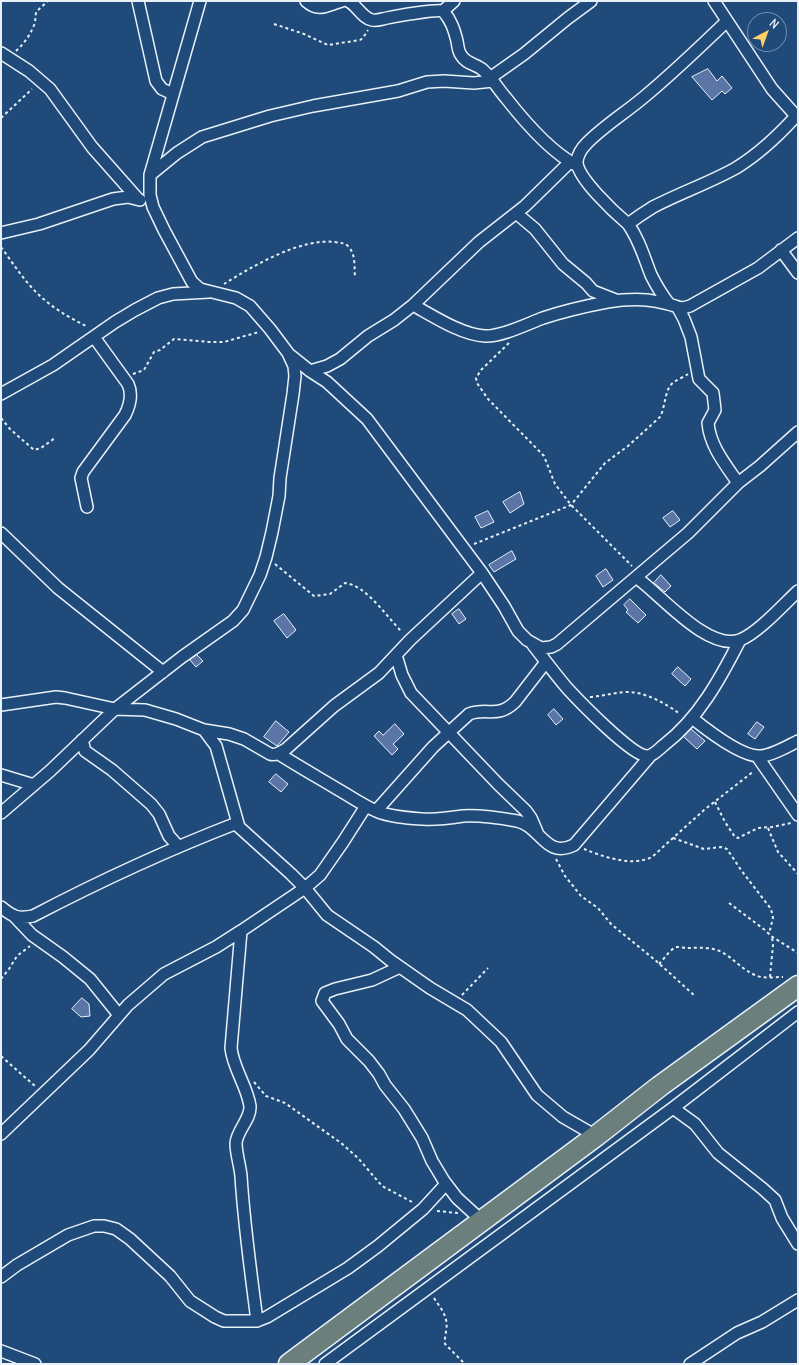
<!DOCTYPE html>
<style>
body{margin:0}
#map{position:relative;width:799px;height:1365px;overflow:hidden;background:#1f4a7a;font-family:Delius,sans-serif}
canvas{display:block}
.frame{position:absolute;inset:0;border:2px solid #e8f1f8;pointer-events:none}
.north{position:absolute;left:747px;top:12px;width:40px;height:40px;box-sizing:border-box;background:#1f4a7a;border:1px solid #6f8dac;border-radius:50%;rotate:41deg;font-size:11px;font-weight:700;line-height:16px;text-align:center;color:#e8f1f8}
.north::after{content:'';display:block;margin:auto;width:14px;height:18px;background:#ffd166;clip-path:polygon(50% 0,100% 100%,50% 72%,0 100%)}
</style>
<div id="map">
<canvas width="799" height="1365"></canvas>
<div class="frame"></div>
<div class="north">N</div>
</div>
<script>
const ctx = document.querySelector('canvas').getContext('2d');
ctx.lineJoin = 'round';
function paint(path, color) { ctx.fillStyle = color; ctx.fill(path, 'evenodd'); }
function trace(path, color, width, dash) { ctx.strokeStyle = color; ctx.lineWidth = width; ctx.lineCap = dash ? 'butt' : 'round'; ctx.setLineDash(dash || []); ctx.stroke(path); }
const building = new Path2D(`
 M708 69 717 81 722 76 732 88 725 94 722 91 712 100 692 77Z
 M520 492 524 504 510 513 503 502Z
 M488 511 494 522 481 528 475 517Z
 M673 511 680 520 670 527 663 518Z
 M512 551 516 559 494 572 489 565Z
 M606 569 613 580 603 587 596 576Z
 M661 575 671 586 665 592 654 583Z
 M630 599 646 615 638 623 626 612 628 610 624 605Z
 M459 609 466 619 459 624 452 614Z
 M284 614 296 630 287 638 274 621Z
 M197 655 203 661 196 667 190 660Z
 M678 667 691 679 685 686 672 674Z
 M554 709 563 719 556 725 548 715Z
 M276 721 289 732 277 746 264 737Z
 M757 722 764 727 755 739 748 734Z
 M395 724 404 734 393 744 398 749 392 755 374 736 379 731 383 735Z
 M691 729 705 741 697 749 684 737Z
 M276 774 288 784 281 792 269 782Z
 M82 998 89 1004 90 1016 81 1017 72 1009Z`);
paint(building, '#5a75a6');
trace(building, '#e8f1f8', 1);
const street = new Path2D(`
 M138 1 156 81 162 89 173 94
 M306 1C319 13 327 5 342 1
 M348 1C357 5 362 18 372 20 377 21 382 19 387 18 396 16 437 9 443 11 451 20 454 29 457 41 458 46 458 51 461 55 466 64 476 64 483 70 492 78 498 89 506 98 524 121 551 152 576 165
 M714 1 772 89 798 118
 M443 11 454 1
 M1 53 29 71 50 89 92 147 138 199
 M490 78 524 54 568 18 591 1
 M150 175 177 153 202 137 270 116 313 106 398 91 427 82 444 81 474 83 493 81
 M516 213 535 229 563 264 586 283 593 291 616 300
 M628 224C636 218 645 212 653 207 680 193 709 183 736 168 759 154 780 134 798 114
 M1 233 39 224 113 199 128 197 140 200
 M781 250 798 273
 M669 304C662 295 656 285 651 275 644 257 639 239 628 224 615 213 576 177 577 161 578 154 582 148 587 143 605 125 625 113 644 97 673 73 700 47 727 21
 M413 305C433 316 462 335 485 336 501 337 527 324 543 318 564 311 586 306 607 302 620 300 634 299 647 300 653 301 661 302 668 304 678 306 679 310 690 306L758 268 798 238
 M678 308 684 319 691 337 699 379 713 393 715 410 708 423C710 446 725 464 738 483
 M290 355 310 371 327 382 367 419 482 573 504 606 518 631 527 640 541 648 551 647 557 644 688 533 738 483 760 466 798 432
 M310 371 327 366 340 359 368 336 394 320 413 305 479 242 525 206 570 162
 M1 394 53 365 115 322 135 310 158 298 173 294 209 292
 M87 507 81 478 83 472 125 415C130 405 133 395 128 384L94 337
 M1 533 58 588 163 672
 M637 578C660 594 708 652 740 640 758 633 784 604 798 591
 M533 645C544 659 555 674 567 688 578 700 632 756 647 756 653 756 659 749 664 745 699 718 720 679 740 640
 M396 655 402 675 411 693 498 784 526 811 531 818 537 832
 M1 705 56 697 65 698 115 709 182 657 233 621 243 610 260 575 266 557 272 532 279 496 280 478 293 394 295 376 294 366 288 353 270 329 250 306 236 298 200 289 192 282 164 230 153 207 150 195V175L200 1
 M692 718C707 730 742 757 760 756 771 756 788 746 798 741
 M204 730 216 746 239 827 291 874 305 888 327 915 374 947 390 960 430 988 467 1010 501 1042 537 1095 563 1117 596 1136
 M82 740 85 751 112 770 151 804 159 814 169 836 178 846
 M279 754C298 766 319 778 339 790 351 797 363 805 376 811 390 817 408 818 423 819 437 820 450 818 463 816 480 815 500 818 517 821 541 826 545 859 574 845L651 755
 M757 756 798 815
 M1 775 34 785
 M376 811 433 747 469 714C488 707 497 719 515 702L546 662
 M1 813 50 771 115 709 145 710 176 719 204 730 229 734 244 739 270 754C276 756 281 752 286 749L334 706 379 673 410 640 482 573
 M1 907C13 917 18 919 33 916 100 881 167 850 237 823
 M14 916 32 935 63 957 90 979 119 1015
 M241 931 231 1048C233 1068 247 1086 250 1106 251 1119 237 1130 236 1143 236 1154 240 1165 241 1176 244 1225 251 1273 257 1321
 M400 967 372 980 335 989 325 993 322 1001 339 1024 347 1039 369 1061 379 1074 385 1085 404 1109 422 1138 432 1161 444 1181 457 1198 481 1220
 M673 1108 695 1124 718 1153 763 1189 775 1200 782 1218 798 1244
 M1 1134 89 1050 128 1005 164 974 216 947 241 931 305 888 320 875 343 842 366 806
 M1 1277 17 1265 68 1235 94 1226H104L116 1229 130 1239 170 1276 190 1301 215 1317 224 1321H257L267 1317 348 1268 378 1246 423 1209 446 1184
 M1 1351 35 1364
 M325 1364 673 1108 798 1012
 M690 1364 737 1333 762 1322 798 1300`);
const highway = new Path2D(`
 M289 1364 596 1136 660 1086 798 986`);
trace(street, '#e8f1f8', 14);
trace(highway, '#e8f1f8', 23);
trace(new Path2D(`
 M274 24 304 34 328 45 360 40 363 38 368 30
 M16 51 23 44 30 34 35 23 36 12 48 1
 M1 118 32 89
 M1 247C15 266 28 287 46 301 59 312 74 320 88 327
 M224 284C253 266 300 238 335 242 341 243 345 243 349 247 356 256 354 267 355 277
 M509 343 481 370 476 378 477 383 488 399 544 456 555 484 571 505 632 566
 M133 374 144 370 154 352 160 350 174 339 209 342H224L259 332
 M1 418 10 429 34 450 41 448 55 438
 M474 544 571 505 605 463 628 446 660 417C666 406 664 389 674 382 678 379 684 377 688 374
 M275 564 314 596 330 594 345 583C366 585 387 617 402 632
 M590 697C602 696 613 693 625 692 644 691 665 703 680 714
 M715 802 725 822 735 837 738 838 758 828 772 827 791 823
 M768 828 778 852 798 874
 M673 838 704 849 721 847 727 849 741 870 771 909 773 918 769 934
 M584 849C604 857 632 867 652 857L704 810 754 771
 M556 859 565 876 581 896 598 908 611 924 655 960 694 995
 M729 903 765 930 771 936 798 953
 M659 964C664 959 671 948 677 947 680 947 684 948 686 948 699 948 713 946 725 954 736 961 743 970 755 975 763 979 774 977 783 977
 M770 977 773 945 772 937
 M1 979 9 969 17 956 30 946
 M462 995 488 968
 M1 1056 36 1087
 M254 1082 266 1096 285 1103 341 1143 358 1158 382 1186 414 1203
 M437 1211 458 1213
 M434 1298C441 1309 449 1317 446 1331 446 1335 444 1339 445 1344L465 1364`), '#e8f1f8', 2, [3, 3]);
trace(street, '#1f4a7a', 11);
trace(highway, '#6b7f7c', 20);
</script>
